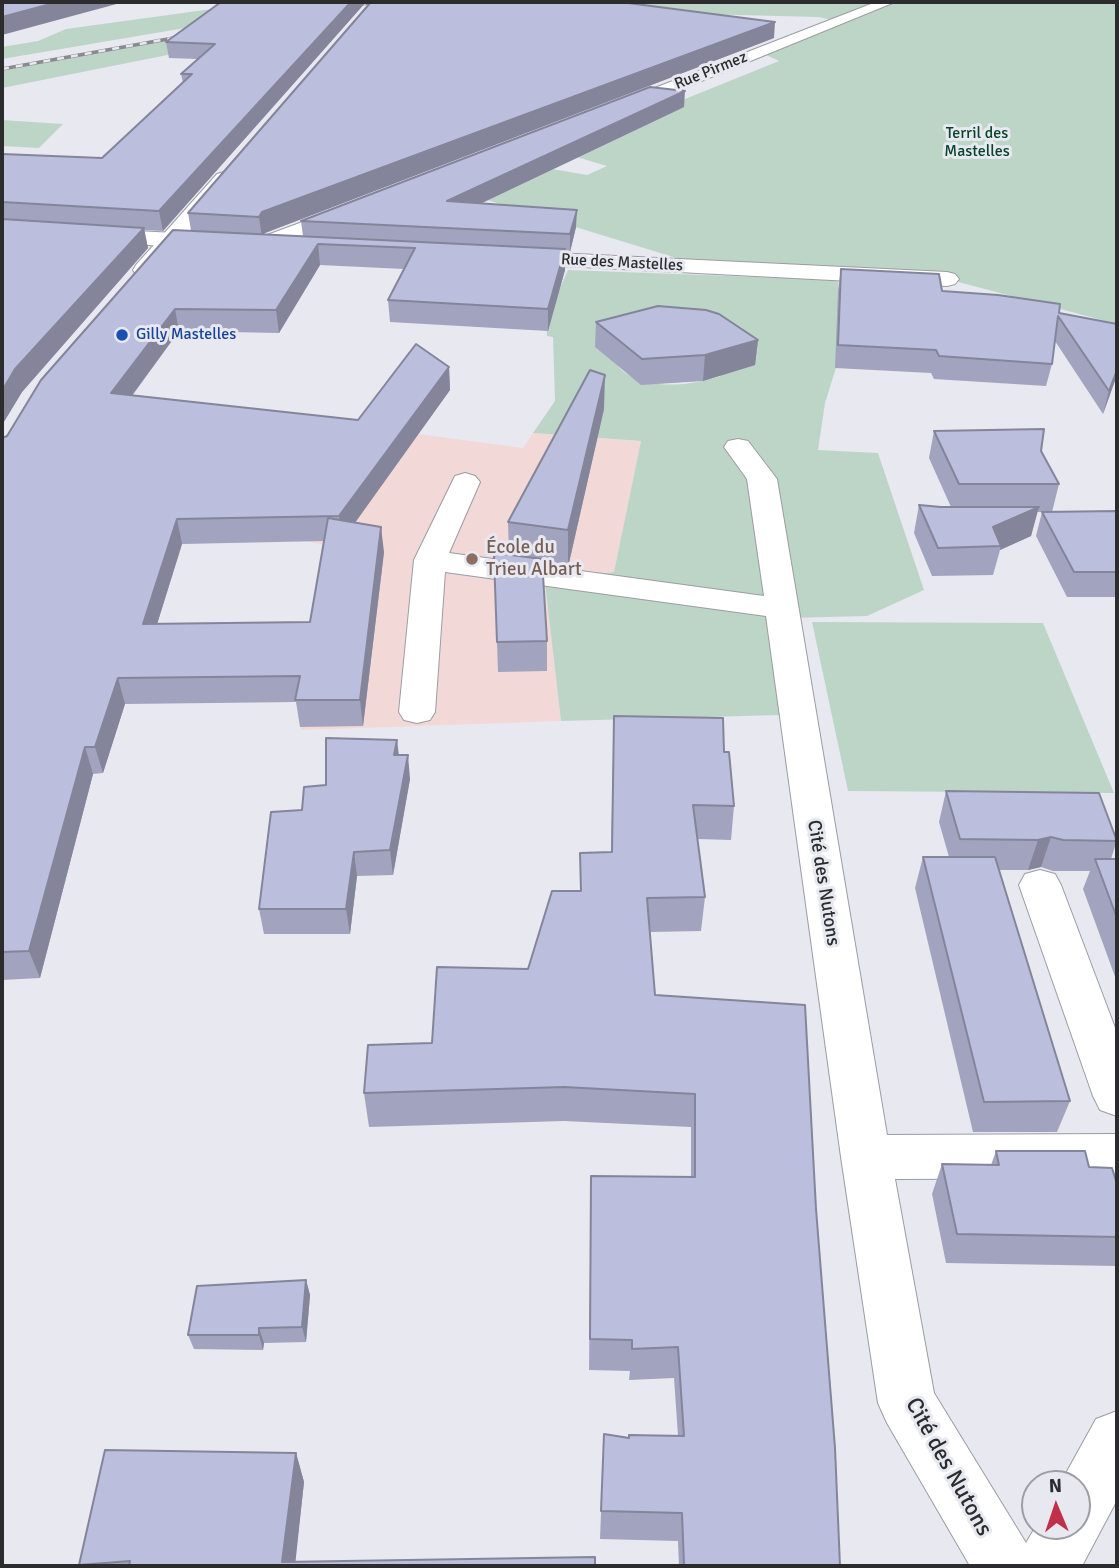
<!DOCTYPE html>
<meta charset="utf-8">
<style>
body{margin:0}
#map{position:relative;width:1119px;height:1568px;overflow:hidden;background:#e8e8f1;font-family:Signika,sans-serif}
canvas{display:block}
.frame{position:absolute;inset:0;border:4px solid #2c2c2f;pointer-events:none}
.north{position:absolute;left:1021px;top:1470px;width:70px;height:70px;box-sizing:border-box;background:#e8e8f1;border:2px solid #9d9da3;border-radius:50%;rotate:358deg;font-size:19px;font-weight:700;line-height:28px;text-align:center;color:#2c2c2f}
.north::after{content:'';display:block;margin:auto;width:24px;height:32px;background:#c0304a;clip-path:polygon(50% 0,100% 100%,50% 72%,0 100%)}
</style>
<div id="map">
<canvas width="1119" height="1568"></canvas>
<div class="frame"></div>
<div class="north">N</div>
</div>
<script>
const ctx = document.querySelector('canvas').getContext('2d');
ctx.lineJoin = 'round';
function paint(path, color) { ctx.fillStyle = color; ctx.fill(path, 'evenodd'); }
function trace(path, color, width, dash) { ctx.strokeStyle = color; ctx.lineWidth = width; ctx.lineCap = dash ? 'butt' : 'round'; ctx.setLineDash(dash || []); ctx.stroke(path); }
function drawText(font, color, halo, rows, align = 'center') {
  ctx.font = font + ' Signika,sans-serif'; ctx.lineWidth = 6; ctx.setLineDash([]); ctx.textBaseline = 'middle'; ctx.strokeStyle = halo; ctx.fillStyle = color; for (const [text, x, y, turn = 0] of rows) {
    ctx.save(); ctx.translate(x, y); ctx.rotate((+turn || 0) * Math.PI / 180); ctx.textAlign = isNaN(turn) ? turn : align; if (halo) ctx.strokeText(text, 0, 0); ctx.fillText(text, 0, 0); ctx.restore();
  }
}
paint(new Path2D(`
 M117 394 523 448 533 433 641 441 614 572 545 583 561 721 301 730 330 546 290 538Z`), '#f2d8d7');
paint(new Path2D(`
 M263 2H339L2 59V47L38 41 66 29Z
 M523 2H1117V324L947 279 683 260 432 183 529 165 587 175 607 166 536 145 648 114 779 61 766 55 841 22 818 17 657 13Z
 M345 9 303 28 2 88V69Z
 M2 120 63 124 39 148 2 146Z
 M568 270 838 280 840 319 847 333 825 403 818 450 878 453 924 590 867 616 789 618 780 715 561 721 545 583 614 572 641 441 533 433 555 401 553 337 547 336 546 320ZM612 358 721 376C689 387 631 393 612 358Z
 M812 622 1043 623 1114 793 848 791Z`), '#bdd5c7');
const minor = new Path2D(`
 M876 2H895L623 113H611L608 109 611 105Z
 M351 204 358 206 361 210 358 214 267 251H251L248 246 251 241Z
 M2 224 213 235 221 237 224 242 221 247 213 249 2 236Z
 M514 251 947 272 955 274 959 279 955 284 947 286 506 263 503 258 506 253Z
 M738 439 748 441 777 479 887 1135 1117 1134V1178L895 1179 934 1393 1026 1543 1036 1526H1077V1484H1060L1096 1419 1117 1411V1500L1082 1566H970L887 1423 878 1403 841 1157 766 616 445 572 435 712 430 720 417 723 404 720 399 712 414 560 455 476 465 473 475 476 480 482 449 553 764 596 747 479 724 447 728 441Z
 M1040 870 1055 874 1061 885 1117 1033V1116L1100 1110 1093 1096 1019 885 1025 874Z`);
const secondary = new Path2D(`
 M224 172 231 174 234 178 231 182 152 275H136L133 270 136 265 217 174Z`);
trace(minor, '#9c9ca4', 2);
trace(secondary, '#9c9ca4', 2);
paint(minor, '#fff');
paint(secondary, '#fff');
const rail = new Path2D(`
 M345 7 373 2
 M2 69 190 35`);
trace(rail, '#89898f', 3.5);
trace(rail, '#e8e8f1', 2.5, [7]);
paint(new Path2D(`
 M221 2H366L163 231 144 230 148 248 22 392 2 425V154L102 158 183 83 181 74 197 59 169 58 166 42Z
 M774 38 265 233 264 234 303 236 301 221 684 107 480 204 576 227 570 252 565 251V270L548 331 390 322 388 300 404 269 320 265 279 333 179 331 132 396 358 420 449 367 450 390 355 522 384 552 363 726 300 727 296 702 125 704 103 773 93 774 40 978 2 980V438L7 436 191 230 188 213ZM324 541 310 622 157 624 182 544Z
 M841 269 942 291 1117 324V375L1103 414 1055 341 1052 364 1046 386 934 379 931 373 835 368 838 290Z
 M596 322 758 340 755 365 703 381 641 385 595 347Z
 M604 409 568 567 542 563 547 641V671L498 672 497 642 509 555 508 522Z
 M934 431 1041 451 1059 484 1052 512 1117 511V597H1067L1036 536 1042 512H1037L1031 536 1000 550 993 575 932 576 914 533 919 505 951 507 929 458Z
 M614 716 724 752 734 806 731 840 697 839 705 897 701 931 650 932 655 995 816 1209 840 1566H679L678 1541 600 1539 604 1434 628 1438 678 1436 674 1378 629 1380 630 1371 589 1370 591 1176 691 1177V1127L564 1121 369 1127 364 1093 432 1043 528 969 580 891V853L611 852Z
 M399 755 410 779 393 875 357 876 350 934H264L259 909 302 810 326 785Z
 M946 791 1117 840 1111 859H1117V982L1083 889 1090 871H1053L1041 867 1028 870H999L1070 1101 1057 1132H973L915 888 923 857H949L939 822Z
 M996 1151 1089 1167 1117 1184V1266L946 1263 932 1194 942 1164 991 1165Z
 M306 1280 310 1295 306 1342 264 1343 263 1350 194 1349 188 1335Z
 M296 1453 304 1482 295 1561 595 1566H80L79 1565Z`), '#a2a3be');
paint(new Path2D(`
 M58 2H124L2 35V17Z
 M351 2H366L163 231 159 211Z
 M775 22 774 38 265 233 262 237 259 217 262 212Z
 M685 91 684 107 448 219 447 201Z
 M577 210 576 227 570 252V234Z
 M144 228 148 248 22 392 2 425V391L15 369Z
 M318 244 320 265 279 333 276 310Z
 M565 249V270L548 331V309Z
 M175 309 179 331 116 417 111 393Z
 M758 340 755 365 703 381 705 355Z
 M449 367 450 390 342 541 339 516Z
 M1117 370V375L1103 414 1109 391Z
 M605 375 604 409 568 567V530Z
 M1039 507 1031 536 1000 550 1001 546 993 527Z
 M177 519 182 544 149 650 143 624Z
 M381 527 384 552 363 726 360 700Z
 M118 678 125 704 103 773 95 747Z
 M397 740 400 764 394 755Z
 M85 747 93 774 40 978 29 951Z
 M408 755 410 779 393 875 390 850Z
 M1051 837 1041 867 1028 870 1038 840Z
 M354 852 357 876 350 934 346 909Z
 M306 1280 310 1295 306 1342 302 1327Z
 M259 1328 264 1343 263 1350 259 1335Z
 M296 1453 304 1482 295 1566 282 1562Z`), '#84859b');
const building = new Path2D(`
 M2 2H58L2 17Z
 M221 2H351L159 211 2 202V154L102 158 192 74H181L215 44 166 42Z
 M371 2H620L775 22 262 212 259 217 188 213Z
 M650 87 685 91 447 201 577 210 570 234 301 221Z
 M2 219 144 228 15 369 2 391Z
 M173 230 565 249 548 309 388 300 415 248 318 244 276 310 175 309 111 393 358 420 416 344 449 367 339 516 177 519 143 624 310 622 328 518 381 527 360 700H295L300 676 118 678 95 747H85L29 951 2 952V438L7 436 41 380Z
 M841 269 939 274 942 291 998 295 1060 304 1059 313 1117 324V370L1109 391 1058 316 1052 364 939 356 936 350 838 345Z
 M658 306 706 310 719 314 758 340 705 355 642 359 596 322Z
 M590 370 605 375 568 530 508 522Z
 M1044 429 1041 451 1059 484H959L934 431Z
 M919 505 941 507H1039L993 527 1001 546 938 548Z
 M1117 511V572H1074L1042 512Z
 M496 553 542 559 547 641 497 642 494 557Z
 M614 716 723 718 724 752H729L734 806 693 805 705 897 647 898 655 995 805 1005 816 1209 835 1448 840 1566H684L682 1513 601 1511 604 1434 629 1438V1435L684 1436 678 1347 632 1349V1340L590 1339 591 1176 695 1177V1094L564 1087 364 1093 368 1045 432 1043 437 967 528 969 552 891H581L580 853 612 852Z
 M326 738 397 740 394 755H408L390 850 354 852 346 909H259L271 812 302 810 304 787 326 785Z
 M946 791 1099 793 1117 841 1063 840 1051 837 1038 840 960 839Z
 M923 857H995L1070 1101 984 1102Z
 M1095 859H1117V918Z
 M996 1151H1085L1089 1167 1112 1168 1117 1184V1237L957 1234 942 1164 999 1165Z
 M306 1280 302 1327 259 1328V1335H188L197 1286Z
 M105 1450 296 1453 282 1562 595 1557V1566H129L130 1561 79 1565Z`);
paint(building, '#bcbedd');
trace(building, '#84859b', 2);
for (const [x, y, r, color] of [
 [122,335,7,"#1a4fb4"],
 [472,559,7,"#8d6e63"]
]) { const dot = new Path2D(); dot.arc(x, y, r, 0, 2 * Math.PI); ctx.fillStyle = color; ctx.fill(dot); trace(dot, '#e8e8f1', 2.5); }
drawText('16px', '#2c2c2f', '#e8e8f1', [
 ["Rue Pirmez",711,71,-22],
 ["Rue des Mastelles",622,263,3]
]);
drawText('16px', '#04442b', '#e8e8f1', [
 ["Terril des",977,134],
 ["Mastelles",977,152]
]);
drawText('16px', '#164399', '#e8e8f1', [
 ["Gilly Mastelles",136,335]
], 'left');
drawText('19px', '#785e54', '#e8e8f1', [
 ["École du",486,548],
 ["Trieu Albart",486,570]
], 'left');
drawText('19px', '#2c2c2f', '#e8e8f1', [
 ["Cité des Nutons",823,883,81]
]);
drawText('23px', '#2c2c2f', '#e8e8f1', [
 ["Cité des Nutons",948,1467,61]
]);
</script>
